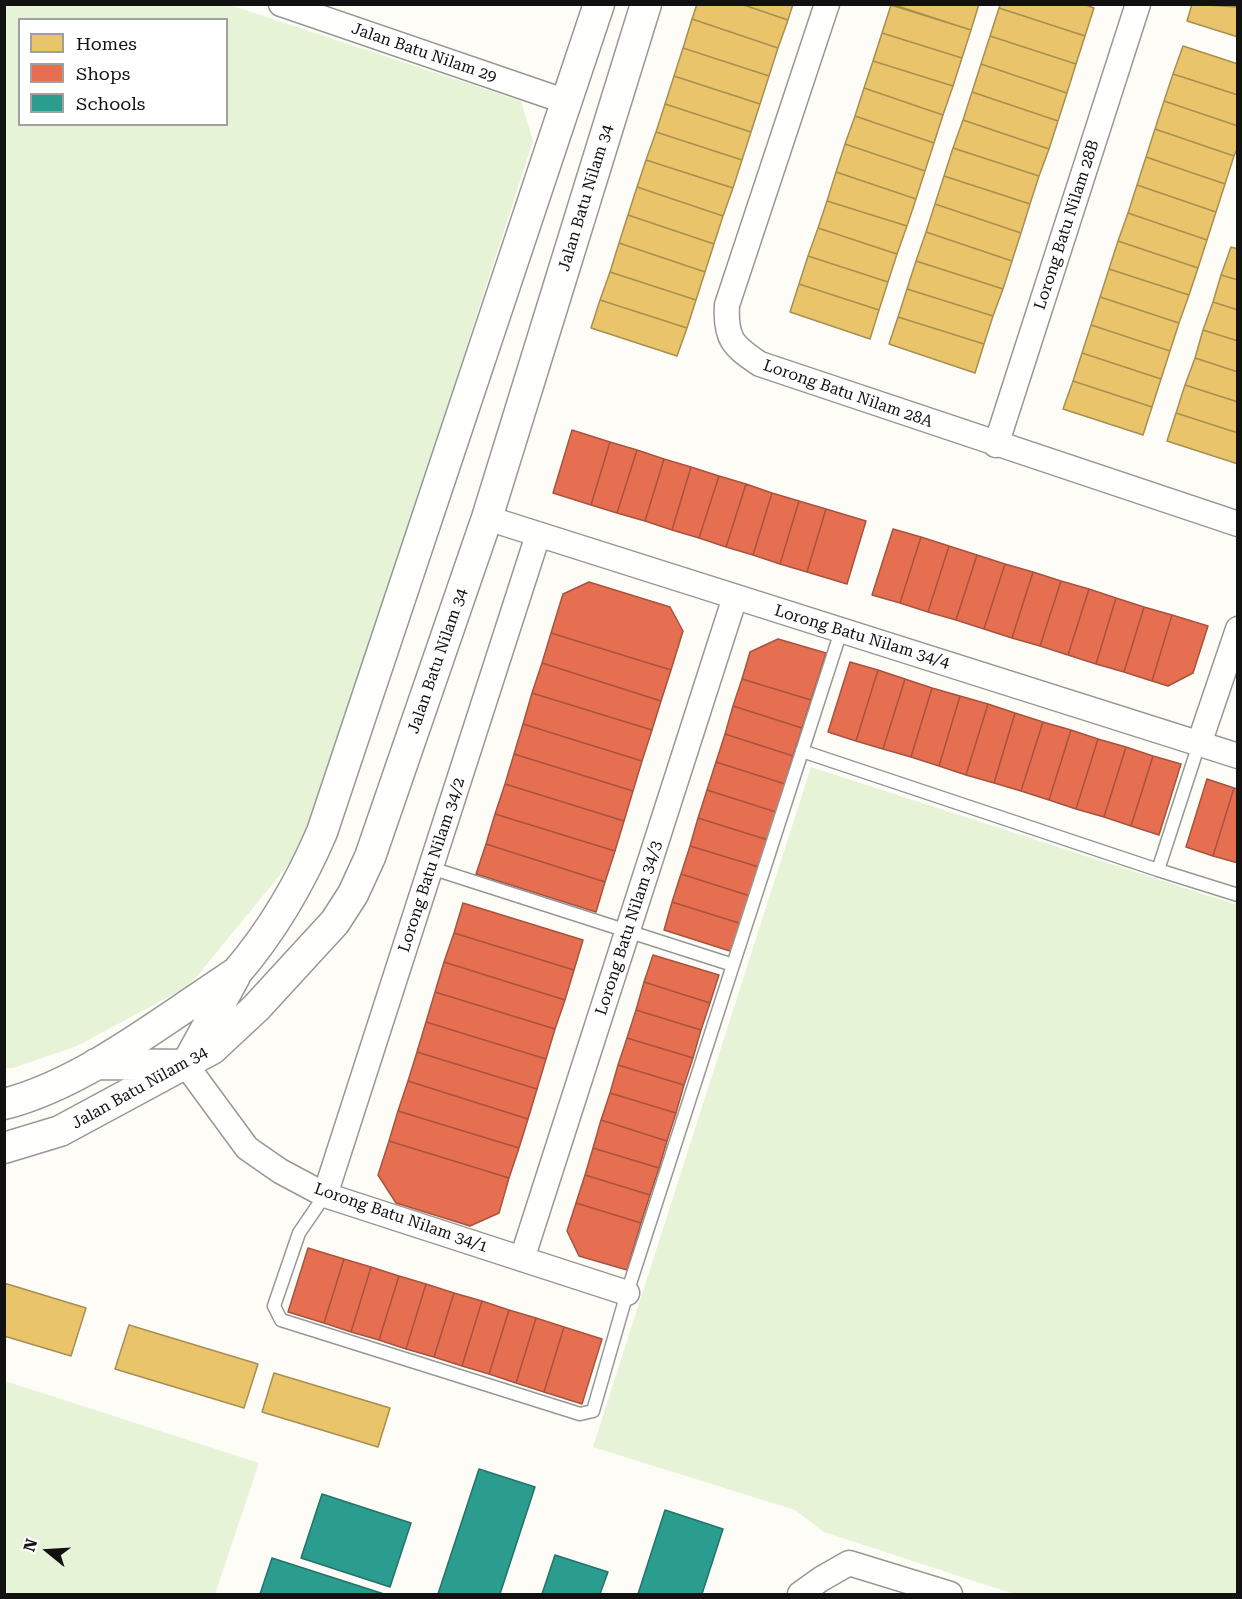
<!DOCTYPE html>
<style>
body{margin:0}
#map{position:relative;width:1242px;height:1599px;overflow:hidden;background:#fdfcf7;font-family:"Roboto Serif",serif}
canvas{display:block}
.frame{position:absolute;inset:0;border:6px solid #111;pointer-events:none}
.legend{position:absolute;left:18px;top:18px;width:210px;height:108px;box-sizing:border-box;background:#fff;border:2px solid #a0a0a0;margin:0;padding:8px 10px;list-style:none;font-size:18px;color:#111}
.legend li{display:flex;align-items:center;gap:12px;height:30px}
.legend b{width:30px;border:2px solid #a0a0a0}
.north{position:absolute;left:18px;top:1521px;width:60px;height:60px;-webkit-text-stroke:4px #fff;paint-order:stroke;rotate:288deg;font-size:16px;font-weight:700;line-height:24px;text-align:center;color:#111}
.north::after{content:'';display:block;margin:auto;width:21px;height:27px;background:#111;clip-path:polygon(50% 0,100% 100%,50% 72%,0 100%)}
</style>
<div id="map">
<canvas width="1242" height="1599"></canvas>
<div class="frame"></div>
<ul class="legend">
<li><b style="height:16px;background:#e9c46a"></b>Homes</li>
<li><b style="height:16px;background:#e76f51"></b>Shops</li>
<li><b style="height:16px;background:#2a9d8f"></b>Schools</li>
</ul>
<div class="north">N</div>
</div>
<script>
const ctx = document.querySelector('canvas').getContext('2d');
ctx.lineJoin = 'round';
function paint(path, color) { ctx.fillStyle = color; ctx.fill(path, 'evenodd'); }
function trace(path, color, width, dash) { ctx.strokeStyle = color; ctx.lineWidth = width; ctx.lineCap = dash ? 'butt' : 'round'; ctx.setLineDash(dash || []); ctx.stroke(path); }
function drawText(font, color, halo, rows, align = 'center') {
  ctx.font = font + ' "Roboto Serif",serif'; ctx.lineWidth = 6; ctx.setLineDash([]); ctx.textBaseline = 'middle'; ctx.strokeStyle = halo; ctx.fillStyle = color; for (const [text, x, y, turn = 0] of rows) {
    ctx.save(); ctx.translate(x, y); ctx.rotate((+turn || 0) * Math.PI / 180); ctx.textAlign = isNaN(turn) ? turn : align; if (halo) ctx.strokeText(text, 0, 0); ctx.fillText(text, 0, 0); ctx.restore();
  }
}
paint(new Path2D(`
 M4 5H230L521 101 533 141 306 843 189 986 77 1046 13 1068H5ZM20 20H226V124H20Z
 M811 767 1237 905V1594H1014L824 1532 795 1510 593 1447Z
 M5 1381 259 1463 215 1594H5Z`), '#e7f3d7');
const homes = new Path2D(`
 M697 4H741L788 20 778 48 692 19Z
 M741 4H793L788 20Z
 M891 4H979L971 30Z
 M1001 4H1083L1094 8 1085 36 999 8Z
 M1192 4 1238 7V37L1187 21Z
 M891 5 971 30 962 58 882 33Z
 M999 8 1085 36 1076 64 990 36Z
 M692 19 778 48 769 76 683 48Z
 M882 33 962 58 953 86 873 61Z
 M990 36 1076 64 1067 93 981 64Z
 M1183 46 1238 64V95L1173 74Z
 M683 48 769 76 760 104 674 76Z
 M873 61 953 86 943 115 864 88Z
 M981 64 1067 93 1058 121 972 92Z
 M1173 74 1238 95V126L1164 101Z
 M674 76 760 104 751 132 665 104Z
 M864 88 943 115 934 143 855 116Z
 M972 92 1058 121 1049 149 963 120Z
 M1164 101 1238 126V147L1234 156 1155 129Z
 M665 104 751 132 742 160 656 132Z
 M855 116 934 143 925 171 845 144Z
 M963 120 1049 149 1039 176 953 148Z
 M1155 129 1234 156 1225 184 1146 157Z
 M656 132 742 160 733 188 646 160Z
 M845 144 925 171 916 199 836 172Z
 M953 148 1039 176 1030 204 944 176Z
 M1146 157 1225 184 1216 212 1137 185Z
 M646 160 733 188 723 216 637 187Z
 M836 172 916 199 907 226 827 201Z
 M944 176 1030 204 1021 233 935 204Z
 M1137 185 1216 212 1207 240 1128 213Z
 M637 187 723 216 714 244 628 215Z
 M827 201 907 226 897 254 818 228Z
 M935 204 1021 233 1012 261 926 232Z
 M1128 213 1207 240 1198 268 1118 241Z
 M628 215 714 244 705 272 619 243Z
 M818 228 897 254 888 282 808 256Z
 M926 232 1012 261 1003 289 916 261Z
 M1118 241 1198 268 1189 295 1109 269Z
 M619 243 705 272 696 300 610 272Z
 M1231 247 1238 249V280L1221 275Z
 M808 256 888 282 879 310 799 284Z
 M916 261 1003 289 993 316 907 289Z
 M1109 269 1189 295 1179 323 1100 297Z
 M610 272 696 300 687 328 600 300Z
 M1221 275 1238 280V310L1213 302Z
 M799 284 879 310 870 339 790 312Z
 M907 289 993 316 984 344 898 317Z
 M1100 297 1179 323 1170 351 1091 325Z
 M600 300 687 328 677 356 591 328Z
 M1213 302 1238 310V341L1203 330Z
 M898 317 984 344 975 373 889 344Z
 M1091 325 1170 351 1161 379 1082 353Z
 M1203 330 1238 341V372L1195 358Z
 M1082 353 1161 379 1152 407 1073 381Z
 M1195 358 1238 372V402L1185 385Z
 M1073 381 1152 407 1143 435 1063 409Z
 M1185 385 1238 402V433L1176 413Z
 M1176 413 1238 433V464L1167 441Z
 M4 1283 86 1308 71 1356 4 1336Z
 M129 1325 258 1364 244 1408 115 1369Z
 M274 1373 390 1408 378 1447 262 1412Z`);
paint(homes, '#e9c46a');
trace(homes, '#a88e4f', 1.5);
const shops = new Path2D(`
 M572 430 610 442 591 505 553 493Z
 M610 442 637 450 617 513 591 505Z
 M637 450 664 459 645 521 617 513Z
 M664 459 691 467 672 530 645 521Z
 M691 467 719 476 699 538 672 530Z
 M719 476 746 484 726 547 699 538Z
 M746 484 772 493 753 555 726 547Z
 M772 493 799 501 780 564 753 555Z
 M799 501 826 509 807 572 780 564Z
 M826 509 866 521 847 584 807 572Z
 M893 529 921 537 900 603 872 595Z
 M921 537 949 546 928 612 900 603Z
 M949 546 977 555 956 620 928 612Z
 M977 555 1005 564 984 629 956 620Z
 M1005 564 1033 572 1012 638 984 629Z
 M1033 572 1061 581 1040 646 1012 638Z
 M1061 581 1089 589 1068 655 1040 646Z
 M589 582 670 607 683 631 671 670 551 633 563 594Z
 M1089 589 1116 598 1096 664 1068 655Z
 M1116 598 1144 607 1124 672 1096 664Z
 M1144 607 1172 615 1152 681 1124 672Z
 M1172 615 1208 626 1193 673 1168 686 1152 681Z
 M551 633 671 670 661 701 542 663Z
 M778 639 826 653 811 700 742 679 750 652Z
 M850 662 878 670 856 741 828 732Z
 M542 663 661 701 652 730 532 693Z
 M878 670 905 679 883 749 856 741Z
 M742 679 811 700 802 728 733 706Z
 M905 679 932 688 911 757 883 749Z
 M932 688 960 696 939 766 911 757Z
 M532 693 652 730 642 761 523 724Z
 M960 696 988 704 966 775 939 766Z
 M988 704 1015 713 994 783 966 775Z
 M733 706 802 728 793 756 725 734Z
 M1015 713 1043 722 1021 791 994 783Z
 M1043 722 1071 730 1049 800 1021 791Z
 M523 724 642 761 633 791 514 754Z
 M1071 730 1098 739 1076 809 1049 800Z
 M725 734 793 756 785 784 716 762Z
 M1098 739 1126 747 1104 817 1076 809Z
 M1126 747 1153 756 1131 826 1104 817Z
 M514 754 633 791 624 821 505 784Z
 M1153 756 1181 764 1159 835 1131 826Z
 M716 762 785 784 776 812 707 790Z
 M1207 779 1234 788 1213 856 1186 847Z
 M505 784 624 821 615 851 495 814Z
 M1234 788 1238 789V863L1213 856Z
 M707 790 776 812 768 840 698 818Z
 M495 814 615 851 605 882 486 844Z
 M698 818 768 840 759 867 690 846Z
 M486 844 605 882 596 912 476 874Z
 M690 846 759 867 750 896 681 874Z
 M681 874 750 896 742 924 672 902Z
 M672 902 742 924 733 952 664 930Z
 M463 903 583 940 574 970 454 933Z
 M454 933 574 970 565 1000 444 962Z
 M653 955 719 975 710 1003 644 982Z
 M444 962 565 1000 555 1029 435 992Z
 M644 982 710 1003 701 1030 636 1010Z
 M435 992 555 1029 546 1059 426 1022Z
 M636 1010 701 1030 693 1058 627 1038Z
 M426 1022 546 1059 537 1089 417 1052Z
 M627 1038 693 1058 684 1085 618 1065Z
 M417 1052 537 1089 528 1119 408 1081Z
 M618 1065 684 1085 676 1113 610 1093Z
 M408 1081 528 1119 519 1148 398 1111Z
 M610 1093 676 1113 667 1141 601 1120Z
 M398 1111 519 1148 509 1178 389 1141Z
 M601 1120 667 1141 659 1168 593 1148Z
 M389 1141 509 1178 499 1213 470 1226 396 1203 378 1175Z
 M593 1148 659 1168 650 1195 585 1175Z
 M585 1175 650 1195 641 1223 576 1203Z
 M576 1203 641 1223 627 1270 579 1256 567 1231Z
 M308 1248 344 1259 324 1323 288 1312Z
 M344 1259 371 1267 351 1332 324 1323Z
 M371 1267 399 1276 379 1340 351 1332Z
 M399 1276 426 1284 406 1349 379 1340Z
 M426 1284 454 1293 434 1357 406 1349Z
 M454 1293 482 1301 462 1366 434 1357Z
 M482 1301 509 1310 489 1374 462 1366Z
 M509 1310 536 1318 516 1383 489 1374Z
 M536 1318 564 1327 544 1392 516 1383Z
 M564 1327 602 1339 582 1404 544 1392Z`);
paint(shops, '#e76f51');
trace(shops, '#a7533e', 1.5);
const schools = new Path2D(`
 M479 1469 535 1487 500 1594H438Z
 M322 1494 411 1523 390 1587 301 1558Z
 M665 1510 723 1529 702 1594H638Z
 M555 1555 608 1572 600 1594H542Z
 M272 1558 384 1594H260Z`);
paint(schools, '#2a9d8f');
trace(schools, '#227369', 1.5);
const service = new Path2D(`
 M1199 744 1158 870 1238 895
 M802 751 1158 870
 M431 868 733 965
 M325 1195 299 1233 274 1306 281 1320 580 1414 593 1411 627 1293 841 631`);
const minor = new Path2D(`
 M281 4 567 102
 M827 4 727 305C725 339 733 346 760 364L1238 524
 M996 445 1138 4
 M487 518 1238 756
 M1199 744 1238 629
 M186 1065 247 1148 280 1171 325 1195 627 1293
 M325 1195 538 535
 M522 1259 735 597
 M800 1594 821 1579 849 1563 950 1594`);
const tertiary = new Path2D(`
 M189 1060 235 976
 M96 1064 186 1065
 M4 1104C84 1084 168 1017 237 972 272 931 301 881 322 832L599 4
 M4 1148 60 1131 212 1049 256 1008 335 922 353 894 370 857 487 518 646 4`);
trace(service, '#979795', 15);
trace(minor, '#979795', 27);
trace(tertiary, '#979795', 33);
trace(service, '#fffffe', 12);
trace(minor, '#fffffe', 24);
trace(tertiary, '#fffffe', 30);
drawText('16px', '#111', '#fff', [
 ["Jalan Batu Nilam 29",424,53,19],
 ["Jalan Batu Nilam 34",586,198,-73],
 ["Lorong Batu Nilam 28B",1067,225,-72],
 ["Lorong Batu Nilam 28A",848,394,19],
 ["Lorong Batu Nilam 34/4",862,637,17],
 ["Jalan Batu Nilam 34",438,661,-71],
 ["Lorong Batu Nilam 34/2",432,865,-72],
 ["Lorong Batu Nilam 34/3",629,928,-72],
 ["Jalan Batu Nilam 34",140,1088,-29],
 ["Lorong Batu Nilam 34/1",401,1218,19]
]);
</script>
